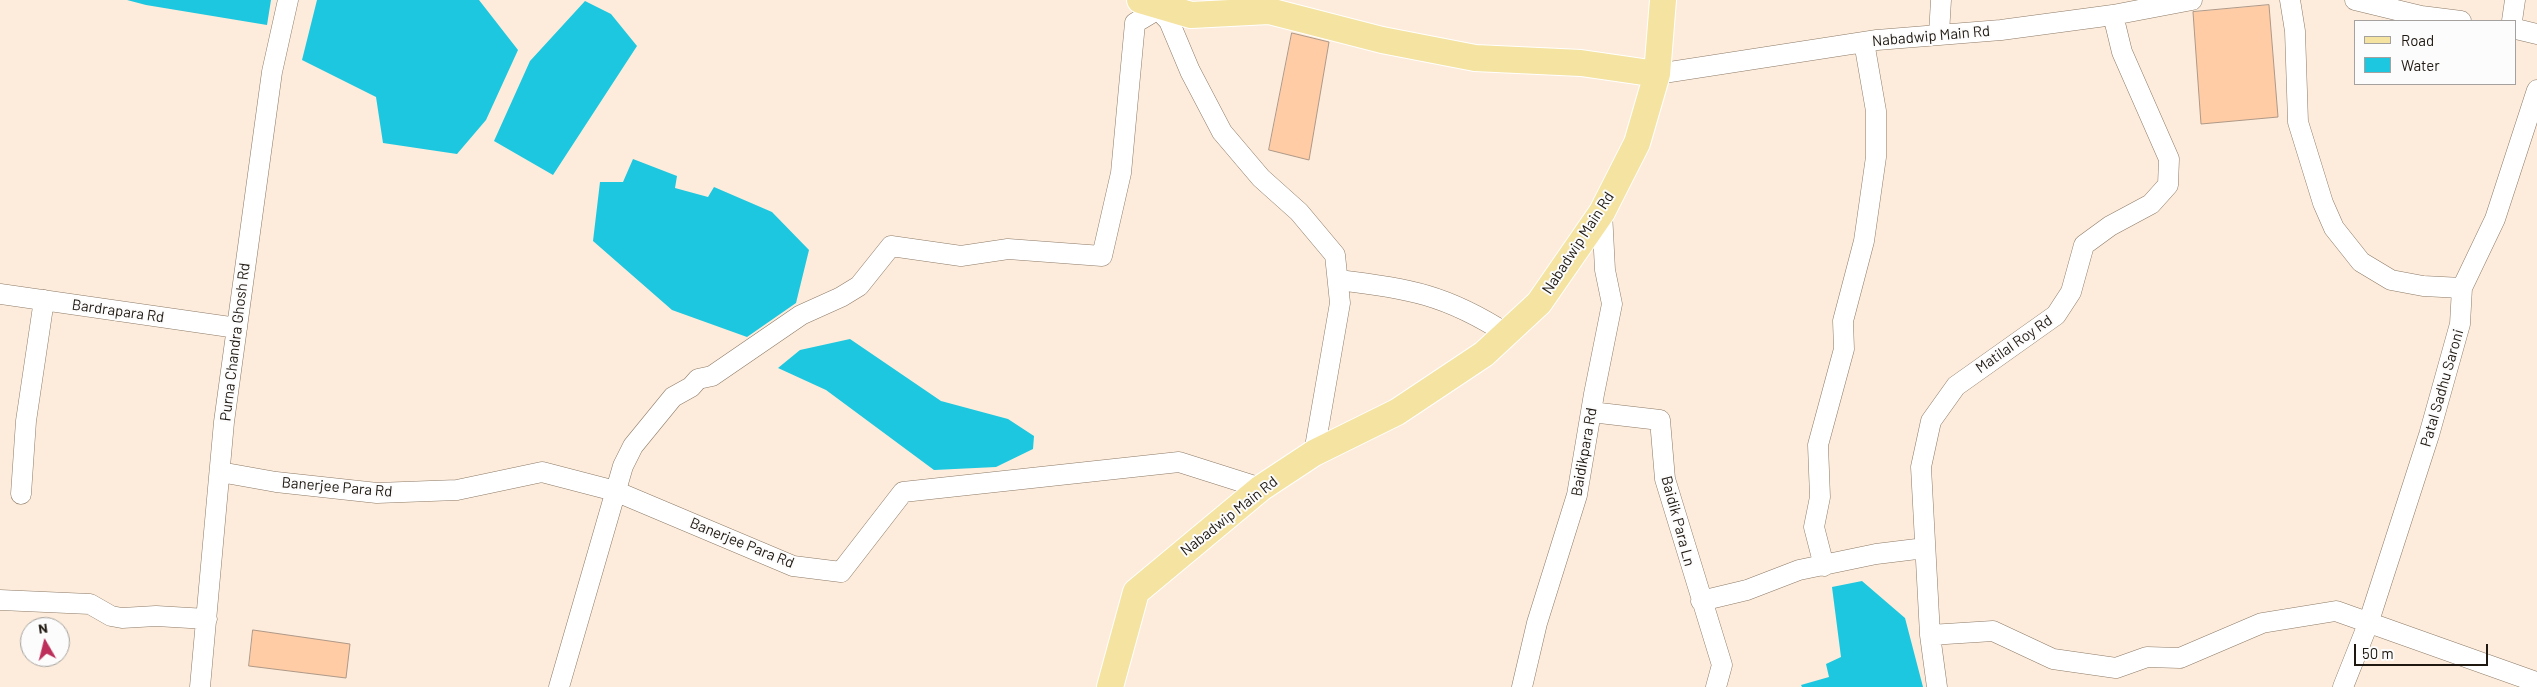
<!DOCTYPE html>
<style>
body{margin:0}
#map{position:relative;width:2537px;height:687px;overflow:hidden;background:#fdecdb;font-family:Barlow,sans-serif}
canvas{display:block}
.legend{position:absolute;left:2354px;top:20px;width:162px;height:65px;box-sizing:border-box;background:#fcfcfc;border:1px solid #a4a19e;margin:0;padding:6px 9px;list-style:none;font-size:15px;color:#1f1811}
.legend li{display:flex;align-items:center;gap:10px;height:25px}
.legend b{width:25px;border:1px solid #a4a19e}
.north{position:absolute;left:20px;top:617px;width:50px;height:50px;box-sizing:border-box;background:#fcfcfc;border:1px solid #a4a19e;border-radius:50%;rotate:352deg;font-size:14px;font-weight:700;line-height:20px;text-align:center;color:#1f1811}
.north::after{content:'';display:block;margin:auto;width:18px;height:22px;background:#bd2e5b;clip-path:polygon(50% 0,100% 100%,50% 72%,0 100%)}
.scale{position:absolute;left:2354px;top:644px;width:134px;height:22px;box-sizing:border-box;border:2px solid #1f1811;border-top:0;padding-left:6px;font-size:15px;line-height:18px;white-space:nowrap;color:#1f1811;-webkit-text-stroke:4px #fcfcfc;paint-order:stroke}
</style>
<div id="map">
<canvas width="2537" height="687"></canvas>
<ul class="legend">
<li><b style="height:6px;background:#f5e3a1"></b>Road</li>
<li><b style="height:14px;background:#1dc7df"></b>Water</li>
</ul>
<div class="north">N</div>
<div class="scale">50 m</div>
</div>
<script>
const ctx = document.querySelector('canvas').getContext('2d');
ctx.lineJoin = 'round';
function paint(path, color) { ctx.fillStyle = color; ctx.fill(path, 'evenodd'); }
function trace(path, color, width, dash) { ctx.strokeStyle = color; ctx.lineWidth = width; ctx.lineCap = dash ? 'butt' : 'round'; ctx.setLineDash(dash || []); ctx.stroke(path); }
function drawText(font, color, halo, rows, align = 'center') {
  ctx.font = font + ' Barlow,sans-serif'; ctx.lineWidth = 4; ctx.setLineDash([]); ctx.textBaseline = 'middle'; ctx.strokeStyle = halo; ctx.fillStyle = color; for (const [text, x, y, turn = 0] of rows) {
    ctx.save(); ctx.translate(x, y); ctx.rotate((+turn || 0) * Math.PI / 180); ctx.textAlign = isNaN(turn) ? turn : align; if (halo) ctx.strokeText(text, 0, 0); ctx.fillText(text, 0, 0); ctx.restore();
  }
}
paint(new Path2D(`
 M127 0H271L267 25 146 5Z
 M317 0H479L518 50 486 120 457 154 383 143 376 97 302 60Z
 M585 1 611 14 637 46 553 175 494 141 530 61Z
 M633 159 677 176 675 188 708 197 714 187 772 212 809 250 796 303 747 337 672 310 593 241 600 182H623Z
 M850 339 941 401 1008 419 1034 436 1033 449 996 467 934 470 826 390 778 368 800 350Z
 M1862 581 1905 618 1923 687H1802L1801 685 1829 677 1826 664 1841 657 1832 587Z`), '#1dc7df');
const building = new Path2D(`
 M2269 5 2278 117 2201 124 2193 12Z
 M1292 33 1329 42 1309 160 1269 150Z
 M253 630 350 644 346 678 249 666Z`);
paint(building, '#ffcca5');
trace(building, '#af9887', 1);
const minor = new Path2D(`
 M2290 0 2295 31 2298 122 2323 203 2334 228 2361 262 2391 280 2423 286 2462 288
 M2355 0 2421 16 2461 21
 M1152 3 1169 21 1190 71 1222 132 1261 178 1299 212 1335 255 1340 303 1314 453
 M2512 21 2515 0
 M2516 29 2537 34
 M1939 34 1941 0
 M1657 74 1877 40 2001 30 2113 15 2192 0
 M1338 280C1408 288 1447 295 1507 334
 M0 294 237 328
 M1591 412 1660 420 1665 479 1722 665 1716 687
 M220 472 276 482 377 493 457 490 542 472 615 491 793 566 841 572 903 492 1179 462 1261 488
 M21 494 26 421 44 300
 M1824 566 1814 527 1820 497 1818 445 1844 349 1843 321 1864 241 1876 157V111L1864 42
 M0 600 90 604 111 616 122 618 156 616 207 619
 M1701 601 1747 590 1799 570 1876 554 1925 548
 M1930 635 1993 631 2053 659 2116 668 2147 657 2180 658 2262 623 2336 611 2533 681
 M200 687 224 422 272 72 288 0
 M559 687 623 466 633 446 673 397 691 387 698 379 712 376 801 315 841 297 859 286 891 246 961 256 1008 249 1102 256 1121 173 1135 23 1150 14 1152 0
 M1522 687 1537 623 1577 495 1594 394 1612 304 1605 270 1602 212
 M1937 687 1930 635 1921 467 1931 421 1956 386 2056 315 2071 292 2084 245 2110 226 2151 204 2168 185 2169 159 2122 52 2113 15
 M2343 687 2368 624 2429 435 2460 324 2462 288 2495 219 2537 90`);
const major = new Path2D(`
 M1140 0 1191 15 1269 11 1382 40 1475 58 1581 63 1657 74
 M1110 687 1136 592 1261 488 1314 453 1397 412 1484 354 1539 303 1602 212 1637 143 1657 74 1663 0`);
trace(minor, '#8d7a67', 21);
trace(major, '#fff', 28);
trace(minor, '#fff', 20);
trace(major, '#f5e3a1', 26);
drawText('15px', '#1f1811', '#fcfcfc', [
 ["Nabadwip Main Rd",1931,36,-5],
 ["Nabadwip Main Rd",1578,243,-57],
 ["Bardrapara Rd",118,311,8],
 ["Purna Chandra Ghosh Rd",235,342,-83],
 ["Matilal Roy Rd",2014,344,-35],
 ["Patal Sadhu Saroni",2442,388,-74],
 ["Baidikpara Rd",1584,452,-80],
 ["Banerjee Para Rd",337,487,5],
 ["Nabadwip Main Rd",1229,516,-38],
 ["Baidik Para Ln",1678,521,75],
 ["Banerjee Para Rd",742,543,22]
]);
</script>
